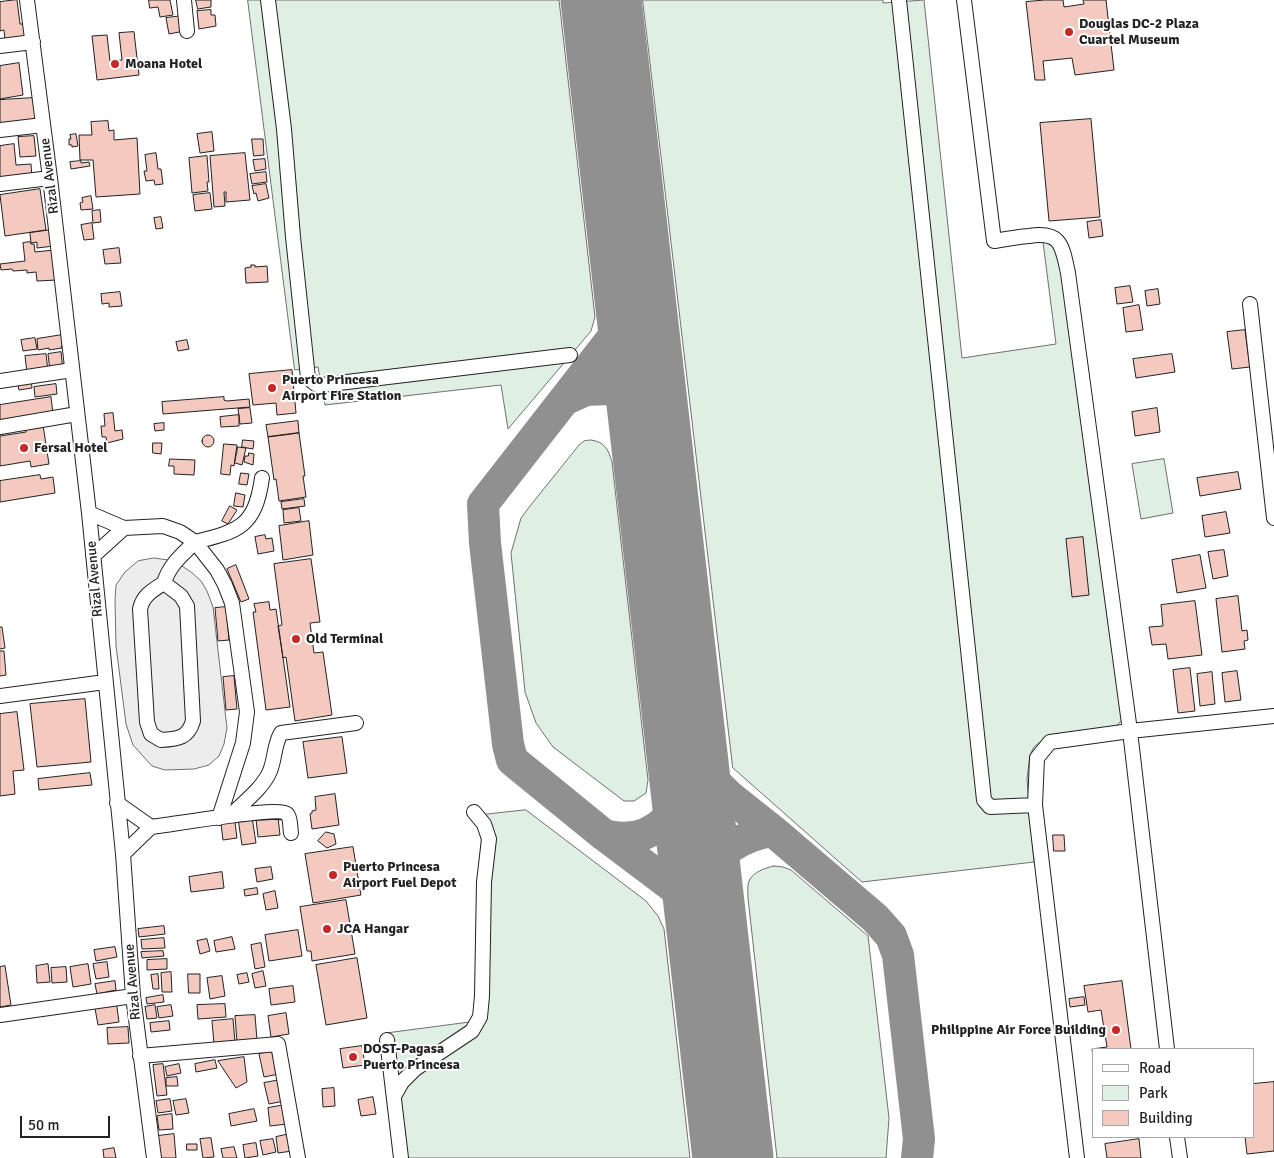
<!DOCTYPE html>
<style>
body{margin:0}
#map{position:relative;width:1274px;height:1158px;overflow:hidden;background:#fff;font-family:Signika,sans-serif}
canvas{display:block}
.legend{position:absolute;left:1092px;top:1048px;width:162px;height:90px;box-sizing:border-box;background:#fff;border:1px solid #a7a7a7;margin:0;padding:6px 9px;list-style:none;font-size:15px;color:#222}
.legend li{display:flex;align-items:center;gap:10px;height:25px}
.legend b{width:25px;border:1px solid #a7a7a7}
.scale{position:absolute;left:20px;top:1116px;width:90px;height:22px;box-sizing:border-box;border:2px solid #222;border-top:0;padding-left:6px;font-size:15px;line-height:18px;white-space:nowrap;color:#222;-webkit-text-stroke:4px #fff;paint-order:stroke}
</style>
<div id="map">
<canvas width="1274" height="1158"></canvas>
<ul class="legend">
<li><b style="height:6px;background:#fff"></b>Road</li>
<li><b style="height:14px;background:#e0efe3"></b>Park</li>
<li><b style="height:14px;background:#f3c9c0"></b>Building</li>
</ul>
<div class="scale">50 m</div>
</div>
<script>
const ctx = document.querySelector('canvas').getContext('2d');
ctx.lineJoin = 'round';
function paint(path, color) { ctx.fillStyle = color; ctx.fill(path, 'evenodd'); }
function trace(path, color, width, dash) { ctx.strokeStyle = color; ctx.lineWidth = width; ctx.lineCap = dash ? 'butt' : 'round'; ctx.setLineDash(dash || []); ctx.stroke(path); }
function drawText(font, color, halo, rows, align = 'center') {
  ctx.font = font + ' Signika,sans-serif'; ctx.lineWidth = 4; ctx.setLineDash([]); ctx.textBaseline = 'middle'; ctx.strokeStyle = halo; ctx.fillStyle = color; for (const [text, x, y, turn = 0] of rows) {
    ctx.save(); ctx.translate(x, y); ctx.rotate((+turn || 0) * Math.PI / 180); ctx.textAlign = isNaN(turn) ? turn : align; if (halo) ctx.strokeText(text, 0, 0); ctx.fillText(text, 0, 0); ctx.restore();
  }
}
const green = new Path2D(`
 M248 0H559L595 317 591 331 508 429 501 385 325 405 318 367 295 370Z
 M643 0H883V3L924 0 962 358 1056 344 1043 242C1054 243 1056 251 1061 260L1126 716 1113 729 1045 738 1034 747 1030 755 1027 779 1034 862 862 882 733 768Z
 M591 440C605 442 608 449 612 462L648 780 646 793 634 801H624L553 747 536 723 525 692 511 553 521 518 530 506 579 445 584 441Z
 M1164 459 1173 513 1141 519 1132 464Z
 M526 810 646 901 658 916 664 929 690 1158H399L386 1033 477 1021 482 815Z
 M774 866 783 867 791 870 868 936 889 1118 886 1158H777L748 898C748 893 747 886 749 881 753 872 765 868 774 866Z`);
paint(green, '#e0efe3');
trace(green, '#6f6f6f', 1);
const parking = new Path2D(`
 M154 558 168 560 179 564 191 572 201 581 207 591 213 607 227 728 224 744 219 756 209 765 194 769 165 770 152 766 133 745 126 724 116 646 115 600 116 585 125 572 138 561Z`);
paint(parking, '#ededed');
trace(parking, '#6f6f6f', 1);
trace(new Path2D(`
 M636 302 621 327 483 504 485 543 508 744 512 760 604 835 705 911
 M564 400 586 390 609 389 647 401
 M687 754 729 796 773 831 875 918 891 936 898 955 919 1139 917 1158
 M604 835C626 841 649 837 666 820 677 809 683 788 689 774
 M705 911C705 901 705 890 707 880 713 851 747 834 773 831`), '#909090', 32);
trace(new Path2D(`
 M601 0 733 1158`), '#909090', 81);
const building = new Path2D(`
 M17 0 20 24H26L28 37 5 40 4 30 0 31V2Z
 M149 0H170L173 15 160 17 158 7 150 8Z
 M196 0H211V7L198 9Z
 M1045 0H1063L1064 7 1084 4 1083 0H1106L1114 70 1075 75 1072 58 1043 61 1045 80H1035L1026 2Z
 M211 10V15H215L216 26 199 29 197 11Z
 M182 16 184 31 169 34 166 18Z
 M134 32 139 75 97 80 92 36 107 35 110 61 122 60 119 33Z
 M19 63 23 95 0 99V66Z
 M33 98 36 121 0 125V100Z
 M1091 119 1100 217 1049 221 1040 123Z
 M108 121 109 131 114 130V140L137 138 140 194 96 197 93 160H80L79 135H92L91 122Z
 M212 132 214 151 200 153 197 134Z
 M76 134 78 146 72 147V145H69V139H71L70 135Z
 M34 136 36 156 20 157 18 137Z
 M252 139H263L264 155 254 156Z
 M14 144 16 165 31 164 32 178 0 182V146Z
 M156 153 158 169H161L163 184 155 185 154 180 146 181 144 171H147L145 155Z
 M245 153 250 200 226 202V192H224L225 206 214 207 210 156Z
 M207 156 209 182H207L208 191 192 193 189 158Z
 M265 159 266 169 255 171 253 160Z
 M81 161V163L89 162 90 166 71 169 70 162Z
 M266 172 267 182 252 184 250 174Z
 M266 184 269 198 258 201 256 193 254 194 252 186Z
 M40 189 46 230 5 236 0 195Z
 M210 193 212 209 195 211 193 195Z
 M91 196 93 209 81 210 80 203 83 202 82 198Z
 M100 210 101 222 93 223 92 211Z
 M161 217 163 228 156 229 154 218Z
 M1101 220 1103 236 1089 238 1087 222Z
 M92 223 94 239 84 240 81 225Z
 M51 230 54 246 37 248V242L31 243 30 233Z
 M30 242 31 244H34L35 252 54 250 57 280 37 281 36 272 27 273V270L13 271 12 269 1 270 0 264 25 261 23 243Z
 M119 248 121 263 105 264 103 250Z
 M251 265H255V267L267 266 268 282 246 283 245 268 251 267Z
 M1130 286 1133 302 1117 304 1115 288Z
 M1158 289 1160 304 1147 306 1145 291Z
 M120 292 122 306 109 307V303L102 304 101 294Z
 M1139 305 1143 330 1126 332 1123 308Z
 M1245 330 1250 367 1232 369 1227 332Z
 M62 335 64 346H61L62 348 49 350V348L38 350 37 339Z
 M35 338 37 349 23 351 21 340Z
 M187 340 189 349 178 351 176 342Z
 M61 352 63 370 50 371 48 354Z
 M46 354 48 371 27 373 25 356Z
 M1172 354 1175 372 1136 378 1133 359Z
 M292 370 296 413 277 415 276 403 253 405 249 374Z
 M31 379 32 388 19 390 17 381Z
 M56 384 57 394 35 397 34 387Z
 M51 397 53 414 20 420 19 417 0 420V405Z
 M224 397V400L227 401 249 399 250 407 163 414 162 402Z
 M250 408 252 423 240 424 238 409Z
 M1157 408 1160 432 1135 436 1132 412Z
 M113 413 115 431 122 430 123 439 107 443 106 437H102L101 426H105L104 414Z
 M239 415V426L221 427 220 417Z
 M298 421 299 433 268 437 266 425Z
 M164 423V430L155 431 154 424Z
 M43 425 49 464 31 467 30 461 0 466V436L26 432 25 428Z
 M299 433 305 476H303L306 497 279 501 276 479 274 480 268 437Z
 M202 441a6 6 0 1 1 12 0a6 6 0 1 1-12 0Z
 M243 440 254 441 253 449 242 447Z
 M153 443H162L161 454 153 453Z
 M224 444 237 445 234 466 231 465 230 475 221 474Z
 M238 447 246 448 242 465 235 463Z
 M249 453 254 454 253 465 244 462 245 456H248Z
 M170 459 195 460 194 475 174 474V466H169Z
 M1238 472 1241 489 1200 496 1197 478Z
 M241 473 249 474 247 485 239 484Z
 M40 475 41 479 53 477 55 493 0 502V481Z
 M236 493 245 495 243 507 234 506Z
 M304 499 305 506 282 509 281 502Z
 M230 506 237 510 228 524 222 521Z
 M299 508 301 521 284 523 283 510Z
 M1226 512 1230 533 1205 537 1202 516Z
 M309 521 313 555 283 560 279 526Z
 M265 535 266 539 272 538 274 551 258 554 255 537Z
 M1083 537 1089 595 1072 597 1066 539Z
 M1224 550 1228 576 1213 579 1208 552Z
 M1200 555 1206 588 1177 593 1172 560Z
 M311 559 320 622 310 623 314 653 323 652 332 715 295 721 286 657 283 658 278 626 282 625 274 564Z
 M236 565 249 599 241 602 227 569Z
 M1238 596 1242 631 1247 630 1248 640 1244 641 1245 649 1222 652 1216 599Z
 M1195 601 1202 655 1168 659 1166 644 1152 645 1149 627 1163 626 1161 605Z
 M269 602 270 610 276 609 290 707 266 710 253 612H256L254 604Z
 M226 607 229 640 218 641 215 608Z
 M0 627H2L5 648 0 649Z
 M0 651H4L6 675 0 676Z
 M1190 668 1195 711 1178 713 1173 670Z
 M1237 671 1241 700 1225 702 1222 673Z
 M1212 672 1215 704 1200 706 1197 674Z
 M234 676 237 709 226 710 223 677Z
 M85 699 91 762 37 767 30 704Z
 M17 712 24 770 13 771 15 794 0 796V714Z
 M342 737 347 773 308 778 303 742Z
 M90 773 92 785 39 790 38 779Z
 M335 794 339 825 312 829 310 814 312 813V811L316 810 315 797Z
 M252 817 256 843 242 845 238 819Z
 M278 817 280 835 258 837 256 819Z
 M235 822 237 838 223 840 221 824Z
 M326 832 334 834 336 844 327 848 318 841Z
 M1053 835H1064L1065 851H1054Z
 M353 847 361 895 313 903 305 854Z
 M271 867 273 879 257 882 255 869Z
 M222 872 224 888 191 892 189 877Z
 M257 888 258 894 245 896 244 890Z
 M275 891 278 908 266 910 263 894Z
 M346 900 355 954 312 961 311 951H307L300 907Z
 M164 926 165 934 139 937 138 929Z
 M298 930 302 956 269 961 265 935Z
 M232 937 235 949 216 952 214 941Z
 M164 938 165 948 142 949 141 940Z
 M207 939 210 951 200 954 197 941Z
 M261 943 265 967 255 969 251 945Z
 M115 947 117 957 96 961 94 950Z
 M163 951 164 956 142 958 141 952Z
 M357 958 367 1018 326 1025 316 965Z
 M167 959V969L147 970V960Z
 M107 962 109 977 96 979 93 964Z
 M48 964 50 982 37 983 36 966Z
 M88 964 91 984 73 987 70 967Z
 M5 966 11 1005 0 1007V967Z
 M66 967 67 982 52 983 51 968Z
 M263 971 266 986 255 988 252 974Z
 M171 972 172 992H162L161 973Z
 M247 973 249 982 239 984 237 975Z
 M158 974 159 989H153L151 975Z
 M188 974H200V993H189Z
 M222 976 225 996 210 999 207 978Z
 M115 981 116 990 97 994 95 984Z
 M1122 981 1131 1049H1093V1057L1092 1049 1107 1047 1101 1010 1088 1012 1084 986Z
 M293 986 295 1002 271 1005 269 989Z
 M163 995 164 1002 147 1004 146 998Z
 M1084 997 1085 1005 1070 1007 1069 999Z
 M116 1000 119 1022 98 1025 94 1003Z
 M225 1004 226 1017 198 1019 197 1005Z
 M155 1005 157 1018 147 1019 145 1007Z
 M171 1005 173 1016 159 1018 157 1007Z
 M286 1013 289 1034 271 1037 268 1016Z
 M255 1015 257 1040 237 1042 235 1016Z
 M233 1019 235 1042 214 1044 212 1021Z
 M169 1021 170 1030 151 1032 150 1023Z
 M128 1027 129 1043 108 1044 107 1028Z
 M362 1046 365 1065 343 1068 340 1049Z
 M274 1051 279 1074 264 1077 259 1054Z
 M244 1057 247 1082 236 1088 218 1061Z
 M215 1060 217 1068 196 1072 195 1064Z
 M163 1064 167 1095 157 1096 153 1065Z
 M179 1064 181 1073 167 1076 165 1067Z
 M177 1077 178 1086H166V1078Z
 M280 1080 284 1101 269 1104 264 1083Z
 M1274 1082V1151L1247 1154 1245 1137H1253V1084Z
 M334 1088 335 1106 323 1107 322 1089Z
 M373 1097 376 1114 361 1116 358 1100Z
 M170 1099 172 1111 158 1113 156 1101Z
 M186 1099 189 1113 176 1115 173 1101Z
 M285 1105 287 1124 270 1126 268 1108Z
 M254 1109 257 1121 231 1126 229 1114Z
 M172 1114 173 1129 159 1130 157 1116Z
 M174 1134 176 1158H159L158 1136Z
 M290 1134 292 1151 278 1153 276 1137Z
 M211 1138 214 1157 203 1158 200 1139Z
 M273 1139 276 1152 263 1155 260 1141Z
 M1139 1139 1141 1158H1107L1105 1144Z
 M256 1143 258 1156 245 1158 243 1145Z
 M187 1144H197V1150H187Z
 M234 1147 237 1158H223L221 1149Z
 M114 1148 116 1158H104L103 1150Z`);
paint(building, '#f3c9c0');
trace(building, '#222', 1);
const minor = new Path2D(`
 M27 0 50 178 89 513 123 854 133 996 154 1158
 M184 0 187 31
 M268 0 284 129 293 237 308 378 317 385H322L570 355
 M899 0 984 800 990 807 1035 805
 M964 0 994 241C1006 239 1017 237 1029 236 1061 231 1062 245 1068 273L1130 731 1167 1049
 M0 46 33 42
 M0 130 43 125
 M0 184 50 178
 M1250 304 1274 518
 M0 381 72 370
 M0 427 77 414
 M89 513 124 528 163 526 180 532 195 542 217 570 225 585 232 603 247 712 243 743 219 818
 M195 542C239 531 255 527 262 478
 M93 556 124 528
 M164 583 181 596 187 606 193 721C188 738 178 739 161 740L151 734 147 722 140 609C143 595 153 590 164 583 169 565 183 554 195 542
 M0 696 105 682
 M117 803 151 827
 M231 815C244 802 263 788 270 771 275 759 274 745 281 733L356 723
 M151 827C169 825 279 806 287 814 291 818 290 828 291 833
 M123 854 151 827
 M0 1015 133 996
 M387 1040 401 1158
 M140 1056 278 1044 298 1158
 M394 1096 402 1082 415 1069 472 1031 480 1017 482 996 484 882 489 839 484 824 474 812
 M1177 1137 1180 1158
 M1077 1158 1035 805 1037 758 1050 742 1130 731 1274 716`);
trace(minor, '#222', 16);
trace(minor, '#fff', 14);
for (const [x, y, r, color] of [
 [1069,32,5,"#c62828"],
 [115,64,5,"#c62828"],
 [272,388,5,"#c62828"],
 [24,448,5,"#c62828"],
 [296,639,5,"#c62828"],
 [333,875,5,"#c62828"],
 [327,929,5,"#c62828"],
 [1116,1030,5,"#c62828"],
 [353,1057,5,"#c62828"]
]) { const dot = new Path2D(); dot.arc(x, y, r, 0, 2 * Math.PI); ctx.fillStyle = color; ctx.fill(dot); trace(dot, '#fff', 2); }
drawText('bold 14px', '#222', '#fff', [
 ["Douglas DC-2 Plaza",1079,24],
 ["Cuartel Museum",1079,40],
 ["Moana Hotel",125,64],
 ["Puerto Princesa",282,380],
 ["Airport Fire Station",282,396],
 ["Fersal Hotel",34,448],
 ["Old Terminal",306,639],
 ["Puerto Princesa",343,867],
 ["Airport Fuel Depot",343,883],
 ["JCA Hangar",337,929],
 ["Philippine Air Force Building",1106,1030,"right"],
 ["DOST-Pagasa",363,1049],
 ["Puerto Princesa",363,1065]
], 'left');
drawText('14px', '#222', '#fff', [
 ["Rizal Avenue",50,176,-97],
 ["Rizal Avenue",95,579,-95],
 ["Rizal Avenue",133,982,-95]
]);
</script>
